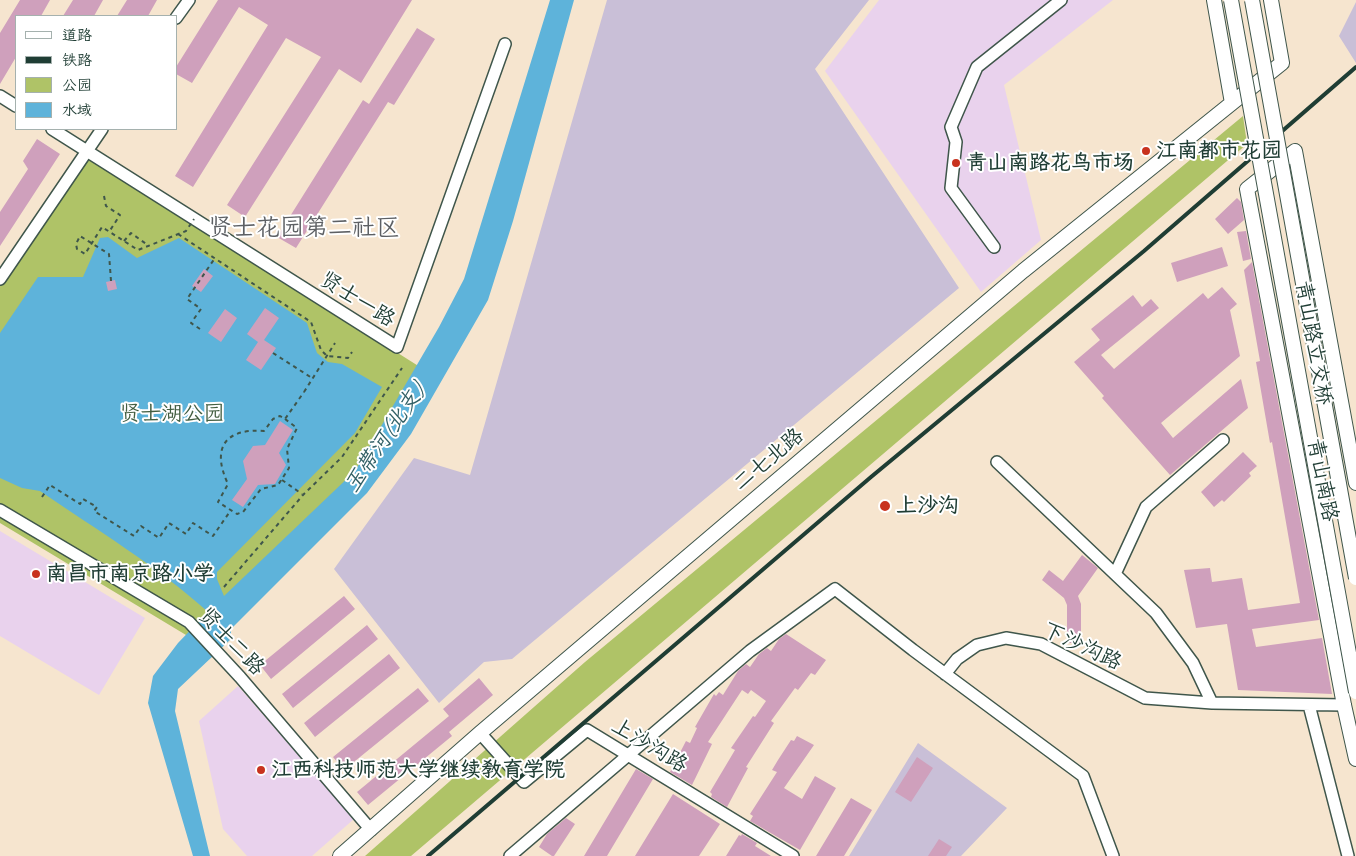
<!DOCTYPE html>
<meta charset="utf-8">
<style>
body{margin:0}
#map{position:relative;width:1356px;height:856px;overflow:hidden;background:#f6e5cf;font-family:Caveat,"LXGW WenKai TC",sans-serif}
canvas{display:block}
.legend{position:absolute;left:15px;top:15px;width:162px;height:115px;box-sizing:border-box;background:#fff;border:1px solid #a5b1ae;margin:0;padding:6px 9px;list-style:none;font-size:15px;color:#1f3d34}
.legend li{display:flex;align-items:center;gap:10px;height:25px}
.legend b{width:25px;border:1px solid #a5b1ae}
</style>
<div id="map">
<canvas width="1356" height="856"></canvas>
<ul class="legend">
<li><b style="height:6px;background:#fff"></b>道路</li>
<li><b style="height:6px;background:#1f3d34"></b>铁路</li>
<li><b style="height:14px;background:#afc367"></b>公园</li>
<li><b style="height:14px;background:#5eb3da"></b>水域</li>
</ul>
</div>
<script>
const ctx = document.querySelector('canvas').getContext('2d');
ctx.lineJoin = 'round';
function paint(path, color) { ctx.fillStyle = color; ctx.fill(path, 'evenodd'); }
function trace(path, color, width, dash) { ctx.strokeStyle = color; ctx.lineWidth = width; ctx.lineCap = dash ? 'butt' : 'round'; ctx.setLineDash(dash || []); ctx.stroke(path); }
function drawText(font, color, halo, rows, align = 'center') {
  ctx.font = font + ' Caveat,"LXGW WenKai TC",sans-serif'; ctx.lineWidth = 4; ctx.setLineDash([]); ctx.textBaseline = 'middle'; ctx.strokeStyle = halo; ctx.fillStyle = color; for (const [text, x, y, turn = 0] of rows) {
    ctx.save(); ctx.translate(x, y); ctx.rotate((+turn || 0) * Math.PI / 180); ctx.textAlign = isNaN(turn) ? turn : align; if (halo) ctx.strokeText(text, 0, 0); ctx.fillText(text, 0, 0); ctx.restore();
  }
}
paint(new Path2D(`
 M879 0H1113L1004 85 1041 240 981 292 825 71Z
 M0 531 145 618 99 695 0 636Z
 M238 686 354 819 312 856H247L223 829 199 721Z`), '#e9d2ed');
paint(new Path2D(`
 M607 0H869L815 69 959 288 512 659 484 662 439 703 334 569 414 458 470 475Z
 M1356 2V63L1339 36Z
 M918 743 1007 808 961 856H849Z`), '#c9bfd7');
paint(new Path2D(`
 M1243 116 1247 144 411 856H365L585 662Z
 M87 157 420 367 357 473 191 638 0 523V285Z`), '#afc367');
paint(new Path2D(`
 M550 0H574L513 221 488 300 411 434 367 493 231 629V639L178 689 175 711 210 856H193L148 703 153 676 178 643 208 612C157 566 97 530 40 491L22 488 0 478V333L38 277H83L100 238 108 237 137 258 179 238 307 323 317 353 328 362 342 364 382 387 355 433 217 572V579L224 596 355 471 439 327 464 279Z`), '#5eb3da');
paint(new Path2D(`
 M20 0H50L41 16H16V57L0 84V33Z
 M73 0H103L94 16H63Z
 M127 0H157L148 16H117Z
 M218 0H412L361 83 339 69 245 217 227 205 321 57 286 38 193 187 175 176 268 25 239 7 192 83 176 74V67Z
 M417 28 435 39 394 105 388 102 296 248 277 237 363 100 369 104Z
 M37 139 60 154 0 246V212L28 169 23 161Z
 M1237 198 1241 202 1244 220 1228 234 1215 219Z
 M1246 231 1251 259 1243 261 1237 232Z
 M1222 247 1228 266 1177 282 1171 263Z
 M1252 262 1319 620 1252 629 1256 647 1322 638 1332 694 1238 690 1227 624 1196 628 1184 570 1210 568 1212 582 1242 578 1248 610 1300 603 1272 442 1270 443 1256 362 1260 361 1244 270Z
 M204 269 213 276 201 292 192 286Z
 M115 280 117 289 108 291 106 282Z
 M1222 287 1237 304 1230 310 1240 356 1161 423 1173 438 1241 379 1248 408 1170 475 1102 398 1104 396 1074 362 1100 340 1091 329 1133 295 1142 307 1151 299 1159 308 1101 355 1114 369 1203 293 1208 299Z
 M265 308 279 318 264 340 276 348 261 370 246 360 258 342 247 334Z
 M225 309 237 318 221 342 208 333Z
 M280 421 293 430 279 453 286 465 275 484 258 485 243 507 232 500 247 479 243 461 253 446 265 445Z
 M1243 452 1257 466 1249 473 1251 476 1224 502 1222 500 1214 507 1201 492Z
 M1082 555 1098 568 1078 596 1081 604V643H1067V605L1064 598 1042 580 1049 570 1063 581Z
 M344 596 355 609 271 679 260 665Z
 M367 625 378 639 293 708 282 694Z
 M786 634 826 660 815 675 811 673 798 690 795 688 771 721 774 723 746 767 748 768 727 807 711 797 712 794 710 792 735 750 731 748 753 716 755 717 766 701 751 690 748 694 742 690 708 742 712 744 692 785 670 772 686 741 690 743 697 728 695 727 714 694 716 696 719 692 723 695 738 671 746 664 750 667 759 654 767 648 771 651 779 639Z
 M389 654 400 668 315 737 304 723Z
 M479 678 493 695 449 732 452 736 368 805 357 792 449 716 443 709Z
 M418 688 429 701 344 770 333 757Z
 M797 736 814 745 784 788 802 799 815 776 836 788 800 850 750 821 753 816 750 814 777 772 772 770 778 760 791 740 794 741Z
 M917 757 933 768 911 802 895 792Z
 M636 769 653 779 607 856H584Z
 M673 794 720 824 699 856H635Z
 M851 798 872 810 844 856H816Z
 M566 818 575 824 554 856H552L539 847 547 834Z
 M742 834 757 843 755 846 771 856H726L739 835 741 836Z
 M939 839 952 847 946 856H928Z`), '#cfa0bc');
const minor = new Path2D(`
 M176 18 189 0
 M0 96 16 106
 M52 129 397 347 505 44
 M994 247 951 188 956 142 951 127 977 67 1061 0
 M0 279 102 129
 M997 462 1156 613 1193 663 1212 703
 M0 510 189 622 240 677 371 830
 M1115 574 1146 507 1223 440
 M945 674 957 659 977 645 1006 638 1041 644 1145 698 1212 703 1344 705
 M1309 705 1348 856
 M480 733 524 782 587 730 793 856
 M510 856 750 651 835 589 913 650 1083 776 1113 856`);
const major = new Path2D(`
 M1214 0 1232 103 1282 63 1271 0
 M1356 483 1295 151 1247 189 1344 705 1356 759
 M340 856 480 733 1023 271 1232 103`);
trace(minor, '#3f564b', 14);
trace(major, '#3f564b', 16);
trace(new Path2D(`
 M104 196 106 206 120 215 109 232
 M178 234 311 322 321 350 327 356 348 358 352 352
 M124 241 131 233 149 246
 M200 329 191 323 201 309 187 299 215 258
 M273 353 312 378
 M285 419 297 428 287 449 289 468 278 485 261 489 243 512 237 514 218 502 228 484C211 448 225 428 264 431L273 419 280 416 285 419 304 392
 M282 480 302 494
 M42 497 50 485 80 504 83 499 97 507 94 511 134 536 141 526 159 538 169 523 186 534 193 523 213 536 231 510
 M224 587 303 495 342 457 402 368`), '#3f564b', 2, [4, 4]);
trace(minor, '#fff', 11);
trace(major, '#fff', 14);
trace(new Path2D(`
 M428 856 871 477 1144 251 1356 67`), '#1f3d34', 4);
const majorBridge = new Path2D(`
 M1231 0 1356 692
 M1252 0 1356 578`);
trace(majorBridge, '#3f564b', 16, []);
trace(new Path2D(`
 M111 281 109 254 80 236 76 244 77 249 85 254 102 227 138 250 186 231 194 219
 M304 392 335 343`), '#3f564b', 2, [4, 4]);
trace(majorBridge, '#fff', 14);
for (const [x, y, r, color] of [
 [1146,151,5,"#c8321e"],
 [956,163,5,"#c8321e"],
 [885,506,6,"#c8321e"],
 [36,574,5,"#c8321e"],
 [261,770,5,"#c8321e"]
]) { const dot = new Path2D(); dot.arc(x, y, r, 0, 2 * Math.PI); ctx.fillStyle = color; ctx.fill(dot); trace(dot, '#fff', 2); }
drawText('bold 21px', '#1f3d34', '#fff', [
 ["江南都市花园",1156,151],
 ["青山南路花鸟市场",966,163],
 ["上沙沟",896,506],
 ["南昌市南京路小学",46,574],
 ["江西科技师范大学继续教育学院",271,770]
], 'left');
drawText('21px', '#1f3d34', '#fff', [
 ["贤士一路",357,300,32],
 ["青山路立交桥",1313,343,80],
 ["二七北路",769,460,-40],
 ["青山南路",1322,480,79],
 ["贤士二路",231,642,46],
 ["下沙沟路",1082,647,25],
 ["上沙沟路",649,746,31]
]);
drawText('21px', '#435e41', '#fff', [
 ["贤士湖公园",172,414]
]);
drawText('italic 22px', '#326066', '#fff', [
 ["玉带河(北支)",385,439,-56]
]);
drawText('24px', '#5d6064', '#fff', [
 ["贤士花园第二社区",304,229]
]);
</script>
